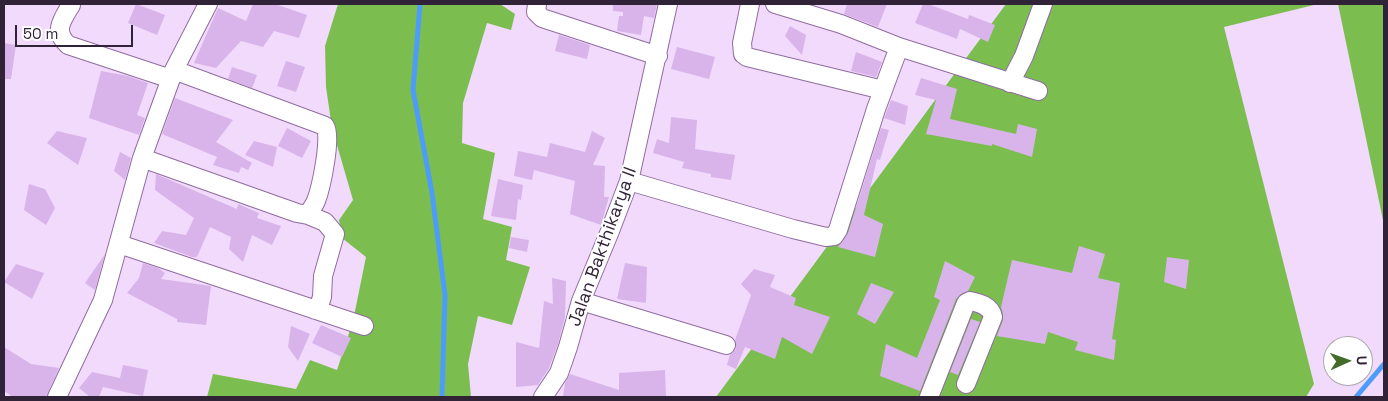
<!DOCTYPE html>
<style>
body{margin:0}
#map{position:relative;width:1388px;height:401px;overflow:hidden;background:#f1dafc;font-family:"Space Grotesk",sans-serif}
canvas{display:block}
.frame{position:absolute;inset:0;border:5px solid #302237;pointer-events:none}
.north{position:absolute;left:1323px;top:336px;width:50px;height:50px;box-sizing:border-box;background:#fff;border:1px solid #aca7af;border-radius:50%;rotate:88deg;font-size:14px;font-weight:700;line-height:20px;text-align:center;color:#302237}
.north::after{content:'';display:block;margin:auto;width:18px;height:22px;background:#446c28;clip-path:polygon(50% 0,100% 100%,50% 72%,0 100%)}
.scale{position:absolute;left:15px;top:25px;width:118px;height:22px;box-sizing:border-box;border:2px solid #302237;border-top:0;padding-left:6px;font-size:15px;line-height:18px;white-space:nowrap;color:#302237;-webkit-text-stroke:4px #fff;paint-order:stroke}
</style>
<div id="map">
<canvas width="1388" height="401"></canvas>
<div class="frame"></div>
<div class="north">U</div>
<div class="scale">50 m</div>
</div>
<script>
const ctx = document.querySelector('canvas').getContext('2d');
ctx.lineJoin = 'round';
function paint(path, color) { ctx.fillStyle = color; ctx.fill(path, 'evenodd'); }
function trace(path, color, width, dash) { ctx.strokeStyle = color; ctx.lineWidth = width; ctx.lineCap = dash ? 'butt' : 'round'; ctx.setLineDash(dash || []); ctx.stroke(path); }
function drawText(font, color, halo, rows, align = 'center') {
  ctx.font = font + ' "Space Grotesk",sans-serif'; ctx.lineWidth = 4; ctx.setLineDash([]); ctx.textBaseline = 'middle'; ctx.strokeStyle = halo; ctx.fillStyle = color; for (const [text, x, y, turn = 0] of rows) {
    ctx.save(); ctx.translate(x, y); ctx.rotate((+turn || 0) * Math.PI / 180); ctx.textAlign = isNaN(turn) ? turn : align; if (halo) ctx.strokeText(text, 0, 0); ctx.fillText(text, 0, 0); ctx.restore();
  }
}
paint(new Path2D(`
 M338 4H500L515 14 511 30 487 23 463 103 462 143 495 153 483 219 512 227 506 260 530 267 512 325 478 316 468 364 471 397H207L213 374 296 389 310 360 337 370 353 321 366 257 342 238 339 220 353 200 332 128 326 87 325 46Z
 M1006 4H1318L1224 27 1314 384 1306 397H716Z
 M1338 4H1384V225Z`), '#7bbe4f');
trace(new Path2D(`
 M420 4 413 90 432 193 445 295 442 397
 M1356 397 1384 364`), '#4e9cfa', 5);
paint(new Path2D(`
 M136 4 165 15 157 35 128 23Z
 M253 4H275L307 15 299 38 274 31 263 47 241 41 216 68 194 63 218 8 246 21Z
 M613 4H657L654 18 644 16 641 35 617 31 619 16H623V12L613 11Z
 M847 4H887L878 27 844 14Z
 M923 4H928L968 19 969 15 995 25 988 42 960 29 957 39 915 23Z
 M790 26 806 35 802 55 785 36Z
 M559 35 590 45 587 59 555 51Z
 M4 43 16 45 11 79H4Z
 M677 47 715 57 709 79 671 69Z
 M856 52 882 62 876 77 851 71Z
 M286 61 305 67 296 92 277 86Z
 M232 67 257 75 252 88 228 79Z
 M101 71 128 76 148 83 137 115 145 118 139 135 89 118Z
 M921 78 957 89 950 119 1016 134 1018 124 1037 129 1032 157 992 144V146L926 134 936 100 915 95Z
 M175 98 233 120 216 142 252 163 248 170 241 167 239 173 213 165 217 157 162 134Z
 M891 100 908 106 905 125 884 118Z
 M671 117 697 120 695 149 735 155 731 180 711 177V174L682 168 684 162 653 153 657 139 669 143Z
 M287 128 311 141 302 158 278 146Z
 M881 128 889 130 880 160 877 159 864 215 883 224 875 257 838 247 848 233Z
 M57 131 87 138 78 165 47 143Z
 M592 131 605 138 593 165 605 166 604 197H609L601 225 570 214 575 181 534 170 532 180 514 176 518 151 547 157 550 143 585 152Z
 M254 141 277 147 273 167 245 155Z
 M120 152 131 158 125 180 114 171Z
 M156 174 237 209 238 204 259 213 257 218 281 226 272 245 252 235 243 262 229 249 231 237 210 227 197 257H192L154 243 162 231 186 235 194 218 155 190Z
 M498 179 523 185 521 200 518 199 516 220 491 216Z
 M29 184 45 189 55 208 46 225 24 210Z
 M511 237 529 240 527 252 509 248Z
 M1079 246 1105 254 1098 278 1120 283 1112 339 1116 340 1114 360 1075 350 1078 342 1048 332 1045 344 997 336 1003 320V314L1001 307 1012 260 1072 273Z
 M105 254 95 290 85 283Z
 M1167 257 1189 260 1186 289 1164 282Z
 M945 261 975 277 968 291 961 294 956 299 920 391 880 376 886 344 917 358 940 300 934 297Z
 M143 263 158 268 165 273 161 279 211 286 206 325 177 322V319L127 293 139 278Z
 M625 263 647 267 646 303 617 299Z
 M16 264 44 273 32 299 4 282Z
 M754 269 775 275 770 287 796 298 794 305 830 317 812 354 782 337 775 359 745 347 736 369 727 365 730 354 736 349 735 340 751 295 741 284Z
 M552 278 566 281 565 317 558 344 549 368 538 385 516 387V342L539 348 544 301 553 304Z
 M871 283 894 292 875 324 857 314Z
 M971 319 980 322 958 375 950 372Z
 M321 325 351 338 342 357 312 343Z
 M291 326 310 334 298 361 288 347Z
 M4 347 31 364 59 368 46 397H13L4 391Z
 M123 365 148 370 143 396 103 387 99 397H90L79 388 92 372 120 378Z
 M665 370 666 397H570L563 396 565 383 570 374 619 390V373Z`), '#d9b4eb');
const minor = new Path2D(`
 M537 4 536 12 542 18 658 56
 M750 4 742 43 743 54 747 57 883 90
 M775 4 841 24 899 47 1038 91
 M71 5C62 20 53 31 68 45L171 79
 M1010 83 1024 56 1043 4
 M142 158 297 213 308 215C310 210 314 206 316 201 321 188 332 137 325 126L174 70
 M629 181 793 229 826 237 834 236 838 230 876 109 899 47
 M308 215 325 222 335 234 323 276 322 297 319 306 315 310
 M119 244 364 326
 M581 301 726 345
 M57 397 103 300 142 158 174 70 208 4
 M543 397 559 373 568 347 581 301 610 231 629 181 668 4
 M929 397 966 303 970 301C980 303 991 306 993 317L966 384`);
trace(minor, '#906da0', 20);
trace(minor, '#fff', 18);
drawText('18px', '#302237', '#fff', [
 ["Jalan Bakthikarya II",603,247,-70]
]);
</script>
